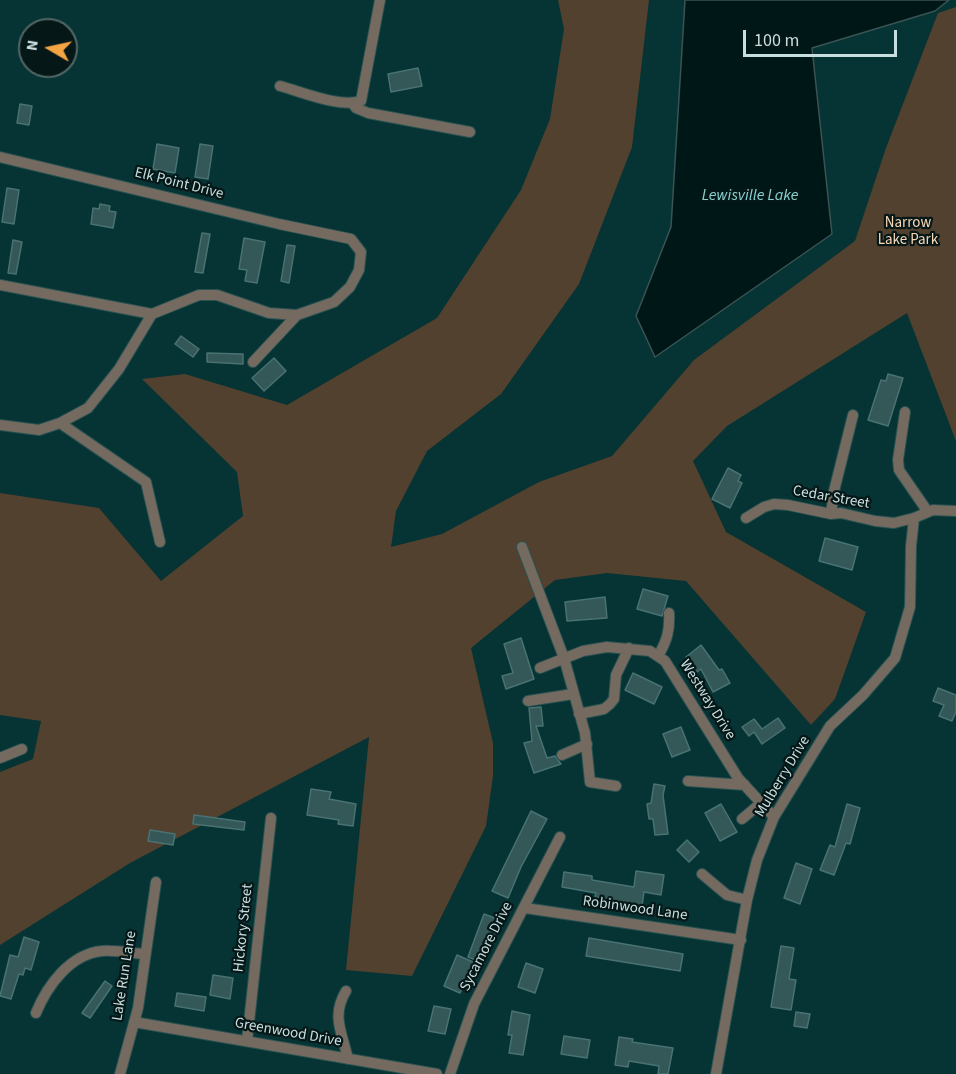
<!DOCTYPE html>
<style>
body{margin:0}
#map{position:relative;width:956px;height:1074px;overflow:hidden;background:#063333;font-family:"Source Sans 3",sans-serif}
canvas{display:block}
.north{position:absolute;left:18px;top:18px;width:60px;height:60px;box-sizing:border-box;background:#061718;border:2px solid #546767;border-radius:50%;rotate:279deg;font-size:16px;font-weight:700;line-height:24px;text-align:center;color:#c8dede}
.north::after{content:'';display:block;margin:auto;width:21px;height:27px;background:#f4a443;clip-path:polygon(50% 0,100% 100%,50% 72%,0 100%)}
.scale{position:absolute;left:743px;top:30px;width:154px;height:27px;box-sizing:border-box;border:3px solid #c8dede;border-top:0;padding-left:8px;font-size:18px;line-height:21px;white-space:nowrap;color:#c8dede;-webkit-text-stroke:4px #061718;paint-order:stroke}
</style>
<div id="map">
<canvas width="956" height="1074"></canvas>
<div class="north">N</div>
<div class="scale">100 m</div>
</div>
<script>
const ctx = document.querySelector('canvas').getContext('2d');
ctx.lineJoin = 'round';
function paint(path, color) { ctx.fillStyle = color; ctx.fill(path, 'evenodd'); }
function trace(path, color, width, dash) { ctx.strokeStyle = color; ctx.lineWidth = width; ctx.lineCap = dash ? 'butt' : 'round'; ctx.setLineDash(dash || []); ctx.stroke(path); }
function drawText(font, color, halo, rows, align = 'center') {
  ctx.font = font + ' "Source Sans 3",sans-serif'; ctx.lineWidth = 4.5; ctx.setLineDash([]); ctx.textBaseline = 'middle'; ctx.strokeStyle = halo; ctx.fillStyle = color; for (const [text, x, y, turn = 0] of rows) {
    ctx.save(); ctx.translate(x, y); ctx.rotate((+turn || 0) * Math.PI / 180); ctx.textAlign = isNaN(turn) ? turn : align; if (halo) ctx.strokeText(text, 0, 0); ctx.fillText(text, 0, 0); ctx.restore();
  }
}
paint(new Path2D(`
 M558 0H649L632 147 579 284 501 394 427 451 396 511 391 547 442 534 539 482 612 456 694 360 855 241 886 148 938 13 956 7V441L907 313 727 426 693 461 726 532 866 612 835 699 811 725 686 581 607 573 555 580 471 648 493 743V776L486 826 412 976 346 970 369 737 130 863 0 945V772L33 759 41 721 0 715V493L99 508 161 581 243 516 237 472 142 379 185 374 287 405 437 318 521 190 550 119 564 29Z`), '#53412f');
const water = new Path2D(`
 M685 0H949L935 11 812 48 832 234 655 357 636 316 671 227Z`);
paint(water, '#001717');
trace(water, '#3c5353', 1.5);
const building = new Path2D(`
 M418 68 422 86 391 92 388 74Z
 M20 104 32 106 29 125 17 123Z
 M157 144 179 148 175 173 153 169Z
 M200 144 213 146 208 179 195 177Z
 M7 188 19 190 14 224 2 222Z
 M100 204 110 206 109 211 116 212 113 228 91 224 93 208 99 209Z
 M202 233 210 234 203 273 195 272Z
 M244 238 265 242 257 283 245 281 247 270 239 269Z
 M13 240 22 242 16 274 8 273Z
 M287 245 295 246 289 283 281 281Z
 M181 336 199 349 193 357 175 344Z
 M207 353 243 354V364L207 362Z
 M274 358 286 371 264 391 252 378Z
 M888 374 903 378 888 426 868 420 881 380 886 381Z
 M728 468 741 475 738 481 742 483 730 508 712 499Z
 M825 538 858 547 852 570 819 561Z
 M643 589 668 596 662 616 637 609Z
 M605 597 607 618 567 621 565 602Z
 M521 638 534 679 506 689 502 676 513 673 504 644Z
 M701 645 719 670 722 669 730 683 713 692 701 669 697 672 686 657Z
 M633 673 662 687 654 704 625 690Z
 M938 688 956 695V712L952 721 939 716 944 705 933 701Z
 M541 707 543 726H536L547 758 555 756 561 764 534 773 524 743 532 741 529 708Z
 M778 718 785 728 762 744 754 732 749 736 742 727 754 719 762 729Z
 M681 727 690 750 672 757 663 734Z
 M654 784 665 786 663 795 668 834 655 835 653 819H649L647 804 651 803Z
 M311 789 331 792 329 799 356 804 353 826 338 824 339 820 307 815Z
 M721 804 737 832 720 841 705 813Z
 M847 804 860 808 850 844 846 843 834 875 820 870 830 845 835 847Z
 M531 811 547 819 521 867 508 898 492 891Z
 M194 815 245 822 244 830 193 824Z
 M150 830 175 834 173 845 148 841Z
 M687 840 699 852 689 862 677 850Z
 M796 863 812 869 800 904 784 898Z
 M636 871 664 875 661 895 644 892 641 912 630 910 631 903 595 897 596 893 562 887 564 872 592 876V880L634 887Z
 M484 914 500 920 484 963 468 957Z
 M24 937 39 942 31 970 25 968 23 975 19 974 11 999 0 996 10 955 18 957Z
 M589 938 683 954 680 971 586 956Z
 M781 946 794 948 789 979 796 980 791 1010 771 1007Z
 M457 955 473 962 460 993 444 986Z
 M526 963 543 969 535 993 518 987Z
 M213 975 233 978 230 999 210 995Z
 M105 981 112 986 90 1018 82 1013Z
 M177 993 206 997 204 1011 175 1006Z
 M434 1006 451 1009 445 1034 428 1031Z
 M512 1011 530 1015 523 1055 509 1053 512 1035H508Z
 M796 1012 810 1014 807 1028 794 1026Z
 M564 1036 590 1040 587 1058 561 1054Z
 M619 1037 633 1039 632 1042 673 1048 668 1074H658L659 1066 629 1061 628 1067 615 1065Z`);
paint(building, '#345758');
trace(building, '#497273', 1.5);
const minor = new Path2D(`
 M280 86C302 92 340 108 361 101L380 0
 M353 104 356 108 368 113 470 132
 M0 157 279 224 351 239 361 252 359 270 350 287 334 302 297 315 269 313 217 295H199L152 314 119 369 88 408 60 423 39 430 0 425
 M0 285 152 314
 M253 362 297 315
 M905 412 898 460 899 470 928 512
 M60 423 146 482 160 542
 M831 514 834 491 853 415
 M746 518 764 507 774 504 788 505 831 514 841 513 875 521 894 523 914 518 933 510 956 511
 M522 547 564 658 585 733 590 782 616 786
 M658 656C667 641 670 630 669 613
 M540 668 583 651 607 647 650 651 665 661 738 778 774 817
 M528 701 573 694
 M579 714 604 709 610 704 614 699 616 675 629 648
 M562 755 587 744
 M0 758 22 749
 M688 781 745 785
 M742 819 761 803
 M702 874 727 895 747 900
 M525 908 741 940
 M346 991C331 1016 342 1032 348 1059
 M36 1013C47 986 70 954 102 951 115 950 131 953 144 954
 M134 1022 437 1074
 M247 1041 271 818
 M120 1074 138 1008 156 882
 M450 1074 474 1004 560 837
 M716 1074 747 900 757 860 774 817 830 726 863 695 895 658 910 607 911 546 914 518`);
trace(minor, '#295252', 12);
trace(minor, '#746a5f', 10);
drawText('15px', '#c8dede', '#061718', [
 ["Elk Point Drive",179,184,14],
 ["Cedar Street",831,498,10],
 ["Westway Drive",707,700,58],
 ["Mulberry Drive",783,777,-59],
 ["Robinwood Lane",635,909,8],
 ["Hickory Street",244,928,-84],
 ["Sycamore Drive",487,947,-63],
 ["Lake Run Lane",125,976,-81],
 ["Greenwood Drive",288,1033,10]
]);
drawText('15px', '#f9d9b8', '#061718', [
 ["Narrow",908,224],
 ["Lake Park",908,241]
]);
drawText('italic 16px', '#8ad1d1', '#061718', [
 ["Lewisville Lake",750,196]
]);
</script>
